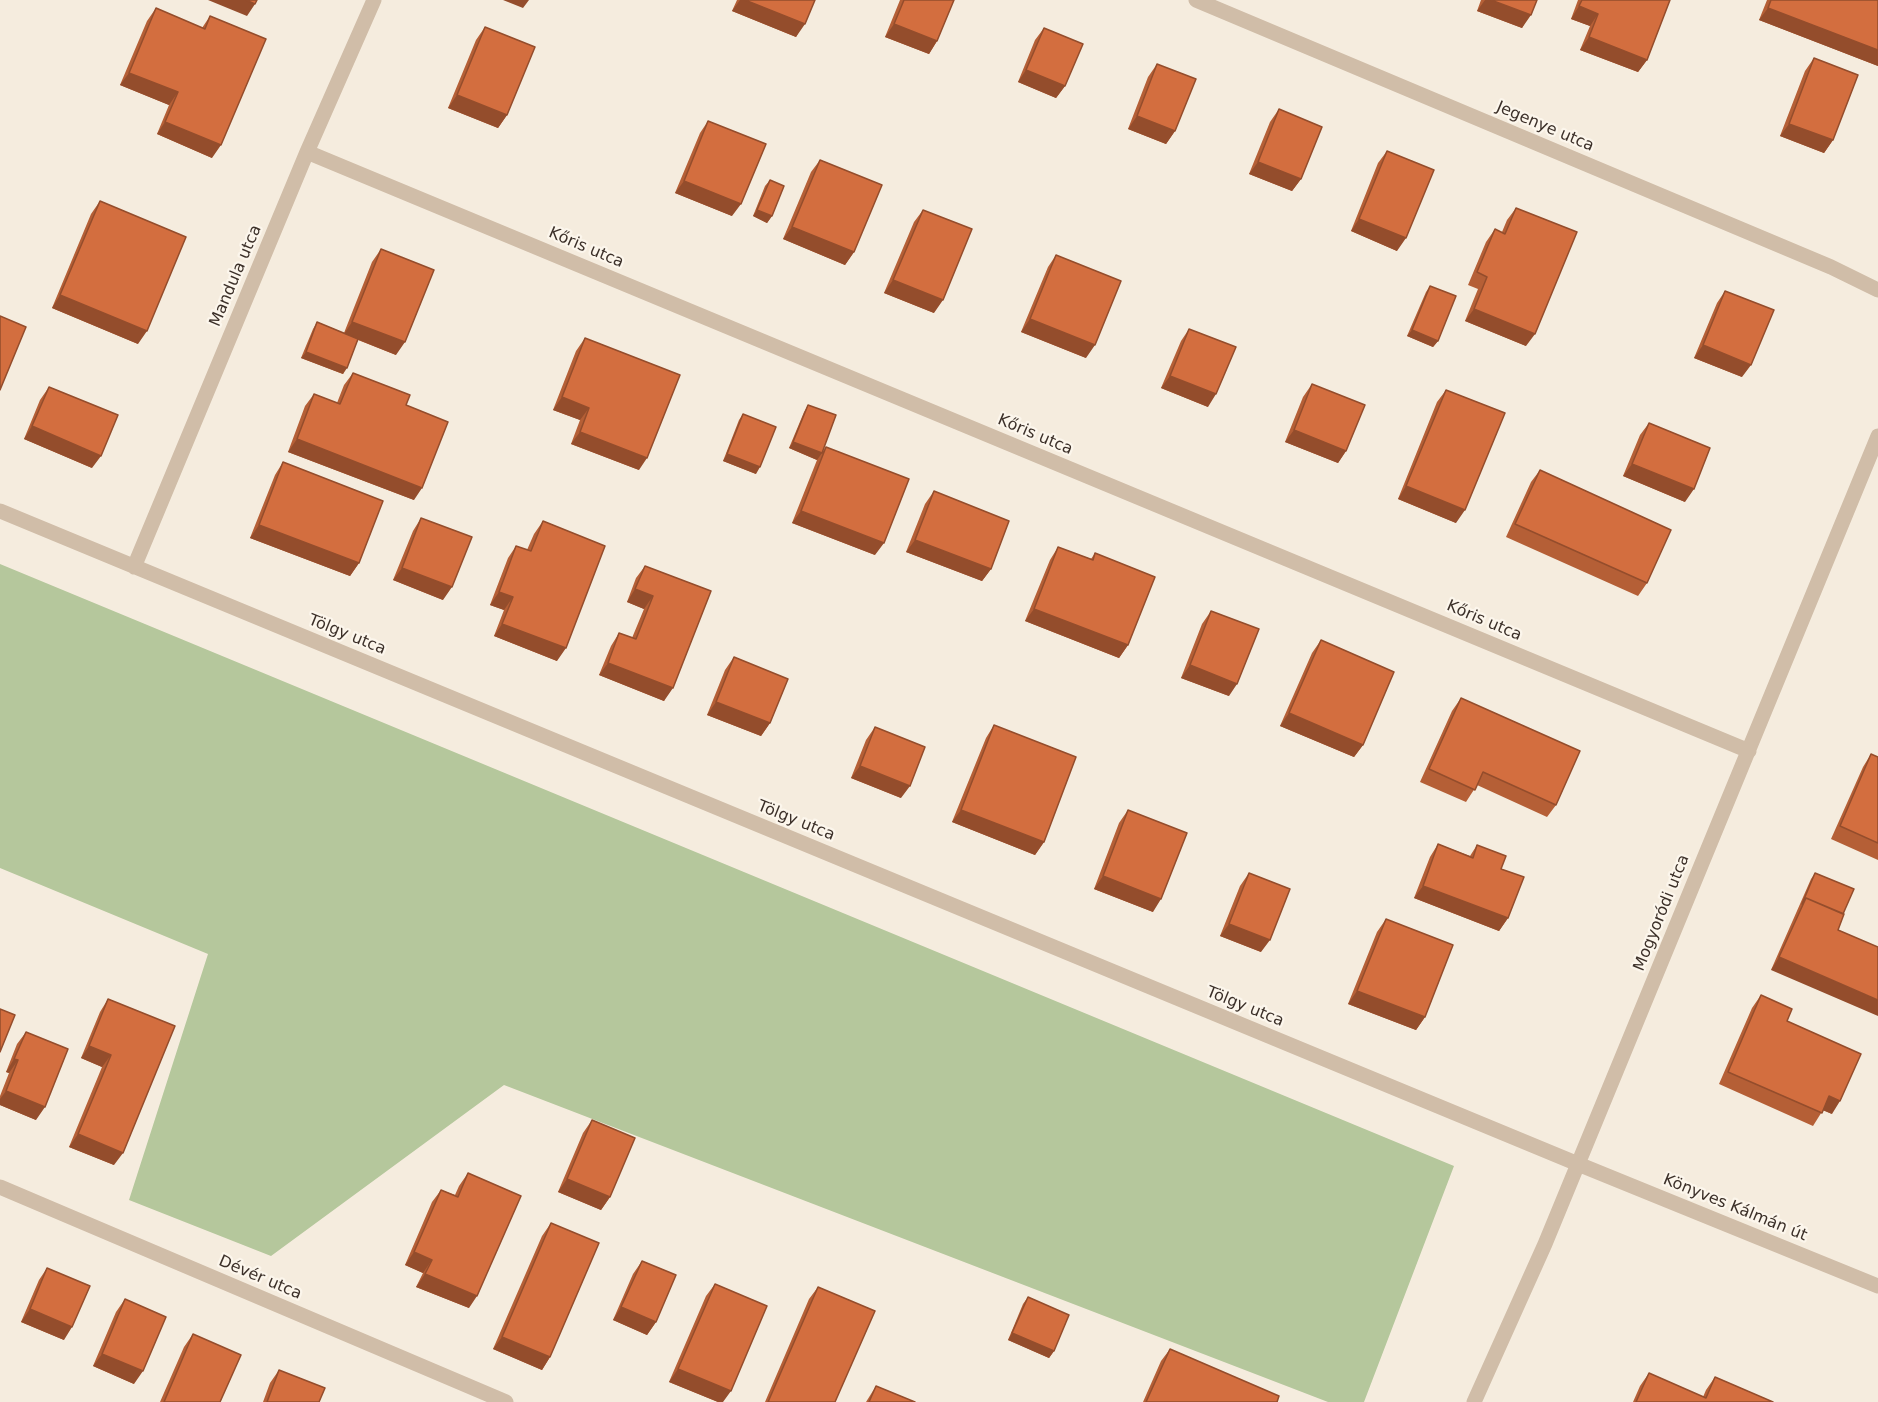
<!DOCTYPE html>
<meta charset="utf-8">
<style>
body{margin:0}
canvas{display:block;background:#f5ecde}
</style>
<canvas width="1878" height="1402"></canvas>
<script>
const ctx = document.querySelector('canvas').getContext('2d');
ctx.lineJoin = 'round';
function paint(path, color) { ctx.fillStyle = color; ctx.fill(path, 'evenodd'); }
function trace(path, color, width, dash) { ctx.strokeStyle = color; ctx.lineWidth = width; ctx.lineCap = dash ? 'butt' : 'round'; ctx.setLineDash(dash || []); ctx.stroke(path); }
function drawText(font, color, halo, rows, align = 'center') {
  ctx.font = font + ' "DejaVu Sans",sans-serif'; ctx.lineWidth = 4.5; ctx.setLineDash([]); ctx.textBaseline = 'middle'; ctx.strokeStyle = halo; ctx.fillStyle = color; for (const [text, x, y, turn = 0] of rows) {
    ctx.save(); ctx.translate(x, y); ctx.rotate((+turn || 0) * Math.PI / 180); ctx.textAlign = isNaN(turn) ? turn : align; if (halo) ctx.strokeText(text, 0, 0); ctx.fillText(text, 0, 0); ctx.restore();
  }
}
paint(new Path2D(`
 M0 564 1454 1166 1364 1402H1328L504 1085 271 1256 129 1200 208 954 0 868Z`), '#b5c79c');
trace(new Path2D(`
 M1196 0 1831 267 1878 290
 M307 152 1749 751
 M0 511 1578 1164 1878 1286
 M134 567 307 152 374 0
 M0 1187 506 1402
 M1474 1402 1545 1244 1878 436`), '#d0bda8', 15);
paint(new Path2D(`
 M737 0H815L796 37 732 11Z
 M900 0H954L937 41 929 54 885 37Z
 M1481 0H1537L1522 28 1477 11Z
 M1578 0H1670L1647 60 1638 72 1580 50 1590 26 1571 19Z
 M1767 0H1878V66L1759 20Z
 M156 8 202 28 210 16 212 158 157 134 169 105 120 85 147 21Z
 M485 27 507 115 498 128 448 108 476 40Z
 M1044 28 1065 86 1056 98 1018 82 1035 40Z
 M1814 58 1833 140 1824 153 1780 136 1805 71Z
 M1157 64 1175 131 1166 144 1128 129 1148 77Z
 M1279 109 1301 179 1292 191 1249 174 1270 122Z
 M708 121 732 216 675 193 700 133Z
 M1387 151 1397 251 1351 231 1378 163Z
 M820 160 854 252 845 265 783 239 811 172Z
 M770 180 772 216 767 223 753 216 765 186Z
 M100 201 138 344 52 308 91 214Z
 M1516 208 1526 346 1465 321 1478 289 1468 285 1486 242 1495 229 1502 232 1507 220Z
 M923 210 934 313 884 293 914 222Z
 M381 249 396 355 358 340 343 374 301 358 313 329 317 322 344 333 372 262Z
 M1056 255 1086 358 1021 332 1048 267Z
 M1430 286 1438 341 1433 347 1407 336 1426 292Z
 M1725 291 1742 377 1694 358 1717 303Z
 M1189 329 1208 407 1161 388 1181 341Z
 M585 338 639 470 571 444 580 420 553 410 576 351Z
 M353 373 406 405 414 500 288 452 305 406 314 394 337 403 344 385Z
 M1312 384 1346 451 1338 463 1285 442 1303 397Z
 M49 387 92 468 24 439 40 400Z
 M1446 390 1456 523 1398 499 1437 402Z
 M808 405 822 453 826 447 875 555 792 523 817 460 789 448 804 412Z
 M743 414 756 474 723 461 739 420Z
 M1649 423 1685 502 1623 476 1640 435Z
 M283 462 359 563 350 576 250 538 275 475Z
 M1540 470 1647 583 1638 596 1506 537 1531 482Z
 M934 491 991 569 982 581 906 552 925 504Z
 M421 518 443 600 393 580 413 531Z
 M543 521 557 661 494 636 504 610 490 605 508 558 516 546 527 550 534 534Z
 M1058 547 1091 559 1095 553 1128 645 1119 658 1025 621 1050 560Z
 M645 566 711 591 664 701 599 675 611 646 619 633 632 638 644 609 627 602 636 578Z
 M1211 611 1229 696 1181 678 1202 624Z
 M1321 640 1363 745 1354 757 1280 726 1312 653Z
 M734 657 770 723 761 736 707 715 725 670Z
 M1461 698 1556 805 1547 817 1477 785 1466 802 1420 782 1452 711Z
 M994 725 1044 842 1035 855 952 822 986 738Z
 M875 727 901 798 851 778 866 740Z
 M1871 754 1878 757V860L1831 839 1863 767Z
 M1128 810 1153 912 1094 889 1119 823Z
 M1438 844 1470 856 1477 845 1508 918 1499 931 1414 898 1430 857Z
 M1249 873 1261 952 1220 936 1240 886Z
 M1815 873 1843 914 1838 930 1771 970 1811 879Z
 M1386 919 1425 1017 1416 1030 1348 1004 1377 932Z
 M1761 995 1787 1021 1832 1114 1823 1110 1813 1126 1719 1084 1752 1008Z
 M108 999 114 1165 69 1147 102 1067 81 1058 100 1012Z
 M26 1032 36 1120 0 1105V1096L9 1073 6 1072 17 1044Z
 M592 1120 610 1197 601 1210 558 1192 583 1133Z
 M468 1173 469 1308 416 1287 423 1273 405 1265 432 1202 441 1190 455 1195 459 1186Z
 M551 1223 550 1357 542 1370 493 1349 542 1236Z
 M642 1261 656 1322 647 1335 613 1320 633 1274Z
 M47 1268 64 1340 21 1322 39 1280Z
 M715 1284 723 1402H718L669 1382 706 1296Z
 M818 1287 835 1402H765L809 1299Z
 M1028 1297 1054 1351 1049 1358 1008 1340 1023 1304Z
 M125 1299 134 1384 93 1366 116 1312Z
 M193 1334 220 1402H160L184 1347Z
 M1170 1349 1277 1402H1143L1161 1361Z
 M279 1370 319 1402H263L270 1383Z
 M1649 1373 1703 1397 1706 1390 1715 1377 1773 1402H1633L1640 1386Z
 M876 1386 915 1402H866Z`), '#b55f36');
paint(new Path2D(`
 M208 0H246L255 4 247 16Z
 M503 0H529L523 8Z
 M740 0H745L805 24 796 37 732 11Z
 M1485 0H1491L1531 15 1522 28 1477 11Z
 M1579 6 1598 14 1590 26 1571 19Z
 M1768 8 1878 50V66L1759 20Z
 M894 24 937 41 929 54 885 37Z
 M1589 37 1647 60 1638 72 1580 50Z
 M1026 70 1065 86 1056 98 1018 82Z
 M129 73 178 92 169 105 120 85Z
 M457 95 507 115 498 128 448 108Z
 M1137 116 1175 131 1166 144 1128 129Z
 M165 122 221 145 212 158 157 134Z
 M1789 124 1833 140 1824 153 1780 136Z
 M1258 162 1301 179 1292 191 1249 174Z
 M684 181 741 204 732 216 675 193Z
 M757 210 772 216 767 223 753 216Z
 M1359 219 1406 238 1397 251 1351 231Z
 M792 227 854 252 845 265 783 239Z
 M893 280 943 300 934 313 884 293Z
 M60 295 147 331 138 344 52 308Z
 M1474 309 1535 334 1526 346 1465 321Z
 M1030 319 1095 345 1086 358 1021 332Z
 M352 322 405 342 396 355 344 334Z
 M1412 330 1438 341 1433 347 1407 336Z
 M1703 345 1751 365 1742 377 1694 358Z
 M306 352 347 368 343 374 301 358Z
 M1170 376 1216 394 1208 407 1161 388Z
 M562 397 589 408 580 420 553 410Z
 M32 426 101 456 92 468 24 439Z
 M1294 430 1346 451 1338 463 1285 442Z
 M580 432 647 458 639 470 571 444Z
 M297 439 422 488 414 500 288 452Z
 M793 442 822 453 817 460 789 448Z
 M727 454 760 467 756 474 723 461Z
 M1632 464 1694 489 1685 502 1623 476Z
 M1406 486 1465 510 1456 523 1398 499Z
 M801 511 884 543 875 555 792 523Z
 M259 525 359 563 350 576 250 538Z
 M915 540 991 569 982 581 906 552Z
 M402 568 452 587 443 600 393 580Z
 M635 589 653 596 644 609 627 602Z
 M499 592 513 597 504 610 490 605Z
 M1034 609 1128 645 1119 658 1025 621Z
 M502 624 566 648 557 661 494 636Z
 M608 663 673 688 664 701 599 675Z
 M1190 665 1237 684 1229 696 1181 678Z
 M716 702 770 723 761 736 707 715Z
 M1289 713 1363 745 1354 757 1280 726Z
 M860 766 910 786 901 798 851 778Z
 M961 810 1044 842 1035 855 952 822Z
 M1103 876 1161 899 1153 912 1094 889Z
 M1423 886 1508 918 1499 931 1414 898Z
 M1229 924 1270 940 1261 952 1220 936Z
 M1779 957 1878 1000V1016L1771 970Z
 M1357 991 1425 1017 1416 1030 1348 1004Z
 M89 1046 111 1055 102 1067 81 1058Z
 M14 1059 18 1060 9 1073 6 1072Z
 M6 1091 45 1107 36 1120 0 1105V1099Z
 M1829 1096 1840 1101 1832 1114 1820 1109Z
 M78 1134 123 1153 114 1165 69 1147Z
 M567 1179 610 1197 601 1210 558 1192Z
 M414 1252 432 1260 423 1273 405 1265Z
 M425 1274 477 1296 469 1308 416 1287Z
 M621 1307 656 1322 647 1335 613 1320Z
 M30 1309 72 1327 64 1340 21 1322Z
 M1012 1333 1054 1351 1049 1358 1008 1340Z
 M502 1337 550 1357 542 1370 493 1349Z
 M102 1354 143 1371 134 1384 93 1366Z
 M678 1369 731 1391 723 1402H718L669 1382Z`), '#944d2c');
const building = new Path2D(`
 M246 0H257L255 4Z
 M745 0H815L805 24Z
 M904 0H954L937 41 894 24Z
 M1491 0H1537L1531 15Z
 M1582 0H1670L1647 60 1589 37 1598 14 1579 6Z
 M1771 0H1878V50L1768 8Z
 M156 8 205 29 210 16 266 39 221 145 165 122 178 92 129 73Z
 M485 27 535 47 507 115 457 95Z
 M1044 28 1083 44 1065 86 1026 70Z
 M1814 58 1858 75 1833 140 1789 124Z
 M1157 64 1196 79 1175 131 1137 116Z
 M1279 109 1322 127 1301 179 1258 162Z
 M708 121 766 144 741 204 684 181Z
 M1387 151 1434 170 1406 238 1359 219Z
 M820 160 882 185 854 252 792 227Z
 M770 180 784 186 772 216 757 210Z
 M100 201 186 237 147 331 60 295Z
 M1516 208 1577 232 1535 334 1474 309 1487 277 1477 272 1495 229 1505 234Z
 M923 210 972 229 943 300 893 280Z
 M381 249 434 270 405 342 352 322Z
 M1056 255 1121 281 1095 345 1030 319Z
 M1430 286 1456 296 1438 341 1412 330Z
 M1725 291 1774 310 1751 365 1703 345Z
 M0 316 26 327 0 390Z
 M317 322 358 339 347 368 306 352Z
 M1189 329 1236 347 1216 394 1170 376Z
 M585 338 680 375 647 458 580 432 589 408 562 397Z
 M353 373 410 395 406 405 448 422 422 488 297 439 314 394 340 404Z
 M1312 384 1365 405 1346 451 1294 430Z
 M49 387 118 415 101 456 32 426Z
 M1446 390 1505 413 1465 510 1406 486Z
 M808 405 836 415 822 453 793 442Z
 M743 414 776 427 760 467 727 454Z
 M1649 423 1710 448 1694 489 1632 464Z
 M826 447 909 479 884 543 801 511Z
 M283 462 383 501 359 563 259 525Z
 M1540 470 1671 530 1647 583 1515 524Z
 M934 491 1009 521 991 569 915 540Z
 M421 518 472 537 452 587 402 568Z
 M543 521 605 546 566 648 502 624 513 597 499 592 516 546 531 551Z
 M1058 547 1093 560 1095 553 1155 577 1128 645 1034 609Z
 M645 566 711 591 673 688 608 663 619 633 636 639 653 596 635 589Z
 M1211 611 1259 629 1237 684 1190 665Z
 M1321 640 1394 672 1363 745 1289 713Z
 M734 657 788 679 770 723 716 702Z
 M1461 698 1580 751 1556 805 1483 772 1475 790 1429 769Z
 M994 725 1076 757 1044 842 961 810Z
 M875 727 925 747 910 786 860 766Z
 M1871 754 1878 757V843L1840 826Z
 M1128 810 1187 833 1161 899 1103 876Z
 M1438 844 1473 858 1477 845 1506 856 1501 869 1524 877 1508 918 1423 886Z
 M1249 873 1290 889 1270 940 1229 924Z
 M1815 873 1854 889 1843 914 1806 898 1802 904Z
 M1806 898 1844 914 1838 930 1878 947V1000L1779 957Z
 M1386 919 1453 945 1425 1017 1357 991Z
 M1761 995 1792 1009 1787 1021 1861 1054 1840 1101 1829 1096 1822 1113 1728 1072Z
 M108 999 175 1026 123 1153 78 1134 111 1055 89 1046Z
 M0 1009 15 1015 0 1052Z
 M26 1032 68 1049 45 1107 6 1091 18 1060 14 1059Z
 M592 1120 635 1138 610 1197 567 1179Z
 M468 1173 521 1196 477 1296 425 1274 432 1260 414 1252 441 1190 458 1197Z
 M551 1223 599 1243 550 1357 502 1337Z
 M642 1261 676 1275 656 1322 621 1307Z
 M47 1268 90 1286 72 1327 30 1309Z
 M715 1284 767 1306 731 1391 678 1369Z
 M818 1287 875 1311 835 1402H768Z
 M1028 1297 1069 1315 1054 1351 1012 1333Z
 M125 1299 166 1317 143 1371 102 1354Z
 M193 1334 241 1355 220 1402H164Z
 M1170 1349 1279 1396 1277 1402H1146Z
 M279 1370 325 1388 319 1402H267Z
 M1649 1373 1706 1398 1715 1377 1773 1402H1636Z
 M876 1386 915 1402H869Z`);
paint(building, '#d36e3f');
trace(building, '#944d2c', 1.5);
drawText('16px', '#3c3029', '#fcf6ec', [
 ["Jegenye utca",1545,127,23],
 ["Kőris utca",586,248,23],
 ["Mandula utca",236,276,-67],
 ["Kőris utca",1035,435,23],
 ["Kőris utca",1484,621,23],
 ["Tölgy utca",347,635,22],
 ["Tölgy utca",796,821,22],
 ["Mogyoródi utca",1662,913,-68],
 ["Tölgy utca",1245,1007,22],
 ["Könyves Kálmán út",1735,1208,22],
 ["Dévér utca",260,1278,23]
]);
</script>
